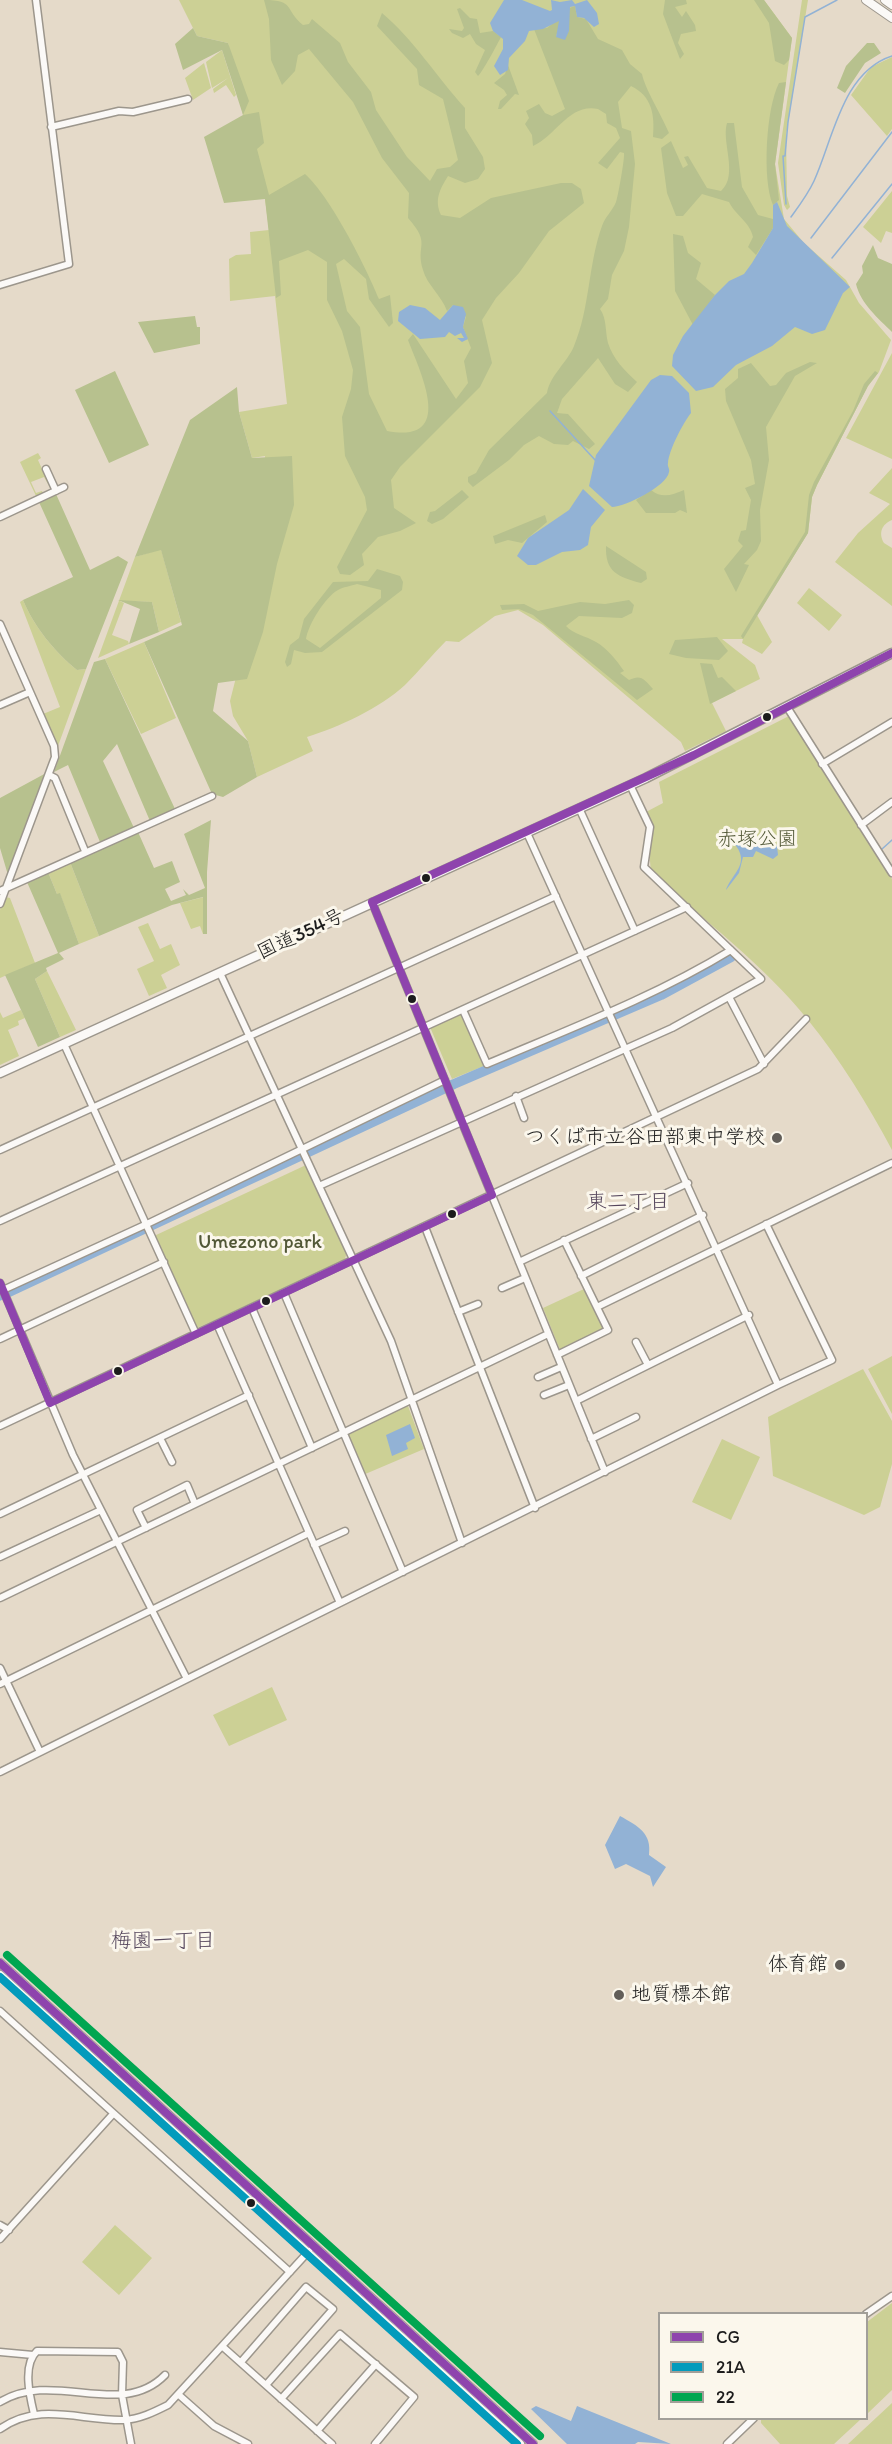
<!DOCTYPE html>
<meta charset="utf-8">
<style>
body{margin:0}
#map{position:relative;width:892px;height:2444px;overflow:hidden;background:#e5dac9;font-family:Itim,sans-serif}
canvas{display:block}
.legend{position:absolute;left:658px;top:2312px;width:210px;height:108px;box-sizing:border-box;background:#fbf7ec;border:2px solid #a29f99;margin:0;padding:8px 10px;list-style:none;font-size:18px;color:#1c1c1c}
.legend li{display:flex;align-items:center;gap:12px;height:30px}
.legend b{width:30px;border:2px solid #a29f99}
</style>
<div id="map">
<canvas width="892" height="2444"></canvas>
<ul class="legend">
<li><b style="height:8px;background:#8e44ad"></b>CG</li>
<li><b style="height:8px;background:#039bbc"></b>21A</li>
<li><b style="height:8px;background:#00a651"></b>22</li>
</ul>
</div>
<script>
const ctx = document.querySelector('canvas').getContext('2d');
ctx.lineJoin = 'round';
function paint(path, color) { ctx.fillStyle = color; ctx.fill(path, 'evenodd'); }
function trace(path, color, width, dash) { ctx.strokeStyle = color; ctx.lineWidth = width; ctx.lineCap = dash ? 'butt' : 'round'; ctx.setLineDash(dash || []); ctx.stroke(path); }
function drawText(font, color, halo, rows, align = 'center') {
  ctx.font = font + ' Itim,"Klee One",sans-serif'; ctx.lineWidth = 6; ctx.setLineDash([]); ctx.textBaseline = 'middle'; ctx.strokeStyle = halo; ctx.fillStyle = color; for (const [text, x, y, turn = 0] of rows) {
    ctx.save(); ctx.translate(x, y); ctx.rotate((+turn || 0) * Math.PI / 180); ctx.textAlign = isNaN(turn) ? turn : align; if (halo) ctx.strokeText(text, 0, 0); ctx.fillText(text, 0, 0); ctx.restore();
  }
}
paint(new Path2D(`
 M179 0H764L792 38 775 164 784 219 804 243 846 280 859 303 891 340 879 372 868 386 817 485 812 497 808 533 757 615 772 642 762 654 742 643 743 639H722L755 665 760 679 712 703 726 731 685 751 681 742 543 625 518 610 495 616 459 642 446 641C432 655 419 671 405 685 380 708 339 727 307 737L313 751 257 777 248 741 233 716 230 701 243 650 265 456 252 458 239 412 287 404 275 296 230 301 229 259 236 255 251 254 250 232 269 230 265 199 243 115 228 43 197 36Z
 M802 0H808L786 136 787 196 790 207 787 210 784 205 778 163Z
 M222 50 236 95 234 97 226 85 214 93 213 89 228 78 212 88 206 62Z
 M892 57V129L887 136 851 95 871 67Z
 M204 63 211 88 193 100 185 78Z
 M892 191V233L886 231 881 243 863 227Z
 M892 353V459L846 438Z
 M38 453 41 458 38 460 52 491 44 477 31 482 36 493 42 491 44 495 37 498 20 462Z
 M892 468V520C882 524 878 533 884 543L892 548V606L835 562 858 533 890 504 869 493Z
 M161 549 181 622 159 632 152 602 120 601 124 603 112 635 128 641 129 644 98 658 135 557Z
 M809 588 842 615 829 631 797 603Z
 M23 600C34 627 55 652 77 670L86 669 58 746 43 714 60 707 20 602Z
 M144 642 176 718 141 734 105 659Z
 M789 716 822 764 892 879V1150C868 1105 840 1059 808 1020 764 965 704 920 651 873L646 812 663 803 659 782Z
 M70 862 99 936 79 944 60 894H57L48 872Z
 M5 897 10 898 35 963 0 978V910Z
 M204 897 203 934 200 926 191 929 180 903Z
 M148 923 160 949 171 944 180 965 161 975 167 988 149 996 137 969 154 961 138 927Z
 M47 971 76 1030 60 1037 35 979Z
 M21 1010 25 1018 18 1021 19 1025 8 1030 19 1056 0 1065V1012L3 1018Z
 M461 1014 484 1066 452 1079 430 1027Z
 M306 1165 347 1253 344 1261 197 1328 154 1236Z
 M584 1289 605 1330 560 1350 543 1308Z
 M892 1356V1414L868 1369Z
 M863 1369 892 1421V1464L880 1507 864 1515 773 1476 768 1417Z
 M408 1406 424 1449 363 1475 347 1434Z
 M722 1439 760 1457 731 1520 692 1502Z
 M272 1687 287 1720 229 1746 213 1715Z
 M115 2225 152 2258 119 2295 82 2262Z
 M892 2303V2390L867 2414V2322Z
 M892 2403V2444H848Z
 M761 2419 762 2418 861 2419 834 2444H780L761 2423Z`), '#ccd095');
paint(new Path2D(`
 M264 0C296 0 284 10 303 25L309 24 312 19 340 43 348 62 371 92 376 110 407 157 430 181 437 169 450 167 458 160 443 99 419 85 417 69 377 26 382 13C414 40 436 76 465 108V128L483 157 485 169 478 179 465 183 448 176C440 189 434 200 441 215L460 218 491 198 561 183H572L581 189 584 203 549 231 519 273 496 298 482 320 492 363 480 387 400 467 391 480 394 508 416 523 400 531 378 537 362 554 364 565 350 575 340 574 337 567 367 510 365 497 345 456 342 417 351 389 353 370 342 331 327 300V262L308 250 279 261 281 295 276 298 265 199 224 203 204 137 243 115 222 50 183 70 175 44 193 28 197 36 228 43 249 101 243 115 259 112 264 143 257 149 269 195 305 174C330 196 366 267 379 299L390 295 393 323 389 327 369 299 366 279 344 259 336 264 347 311 360 327 369 394 387 431C456 444 421 374 408 340L413 334 456 399 468 383 464 361 471 348 463 327 466 317 453 305 447 311C442 296 427 285 423 270 415 244 432 245 408 218L409 193 382 158 353 102 309 49 298 55 295 71 282 85 271 60 269 19Z
 M665 0H686L687 4 675 7 682 17 686 11 695 25 696 31 681 34 678 43 684 54 680 59 663 14Z
 M754 0H764L792 38 789 60 784 65 775 61 769 23Z
 M575 6 577 17 586 19 598 39 622 50 630 64 642 74C645 89 662 116 669 133L662 139 653 137C655 115 652 96 631 86L618 102 622 128 631 131 635 164 629 227 624 251 612 275 608 299 600 309C607 319 605 331 608 343 613 359 625 371 637 382L628 392 615 384 598 358 562 399 557 413 568 414 595 444 589 449 573 441 568 445 554 444 539 436 524 445 509 460 473 487 468 482V477L476 473 489 450 547 393C550 375 567 363 574 346 590 308 588 265 602 226 605 217 613 210 616 202 618 197 625 157 624 153L620 152 607 169 598 163 620 138 616 128 607 123 606 114 598 109C569 103 556 136 533 146L532 135 525 124 529 118 526 111 539 104 545 113 552 116 565 109 534 29 547 28 556 21H560L556 37 569 31V8Z
 M460 8 470 18 477 19 480 33 493 31 501 37C498 43 482 73 478 76L475 72 485 50 476 44 470 34 463 38 452 33 449 29 462 31 464 28 457 9Z
 M867 43H874L881 53 865 63 845 93 837 88 846 66Z
 M508 65 519 95 515 94 501 109H498L500 101 507 95 504 90 494 83 505 74Z
 M786 82 775 164 779 200 773 205C762 180 766 108 779 83Z
 M727 123H734L742 187 758 215 773 219V228L756 255 748 247 753 237C750 222 735 215 729 202L702 194 683 216H676L667 193 661 148 671 141 683 168 688 165 684 157 688 156 707 188 721 191C739 175 721 142 727 123Z
 M673 234 683 236 688 253 701 263 696 279 715 295 693 325 675 291Z
 M873 245 878 258 892 264V332C878 318 861 304 856 284L863 273 862 266Z
 M195 316 197 327H200V344L154 353 138 322Z
 M810 362 817 363 795 376 766 427 769 460 760 510 761 541 757 550 744 564 749 565 736 592 724 569 743 546 738 541 741 531 746 530 751 500 745 488 755 484 751 460 726 401 725 389 738 378V369L751 363 770 386 776 385 786 373Z
 M115 371 149 445 109 463 75 390Z
 M875 371 878 373 868 386 817 485 812 497 808 533 743 639 741 636 805 532 809 495 814 482 853 411 864 384Z
 M237 387 239 412 252 458 292 456 294 505 277 564 263 632 247 679 218 683 213 711 248 741 257 777 223 797 212 794 144 642 182 625 161 550 135 557 190 420Z
 M462 490 469 497 443 519 432 524 427 521 430 512 435 511Z
 M651 490C662 499 672 495 684 490L687 513 680 510 675 513H646L636 500Z
 M56 494 90 570 118 556 128 562 86 669 77 670C55 652 34 627 23 600L73 577 39 502Z
 M545 515 547 522 522 543 508 540 495 544 493 536 496 535Z
 M606 546 646 572 647 579 641 583C618 577 605 572 606 546Z
 M377 569 400 576 403 582 402 590 322 652 305 653 294 650 291 664 287 667 285 662 290 645 299 638 304 619 333 582 368 581ZM357 584 381 590V598L320 648 306 639C308 625 325 597 338 590 343 587 351 586 357 584Z
 M118 600 152 602 159 632 129 644 140 609Z
 M629 600 634 605 632 613 622 618 579 616 566 626C573 634 586 636 596 642 607 648 617 661 624 671L620 673 629 680C641 674 644 679 653 689L637 700 533 615 519 609 502 610 500 605 524 604 538 611 580 602 605 604Z
 M717 637 728 651 719 660 686 658 669 654 675 640Z
 M105 659 175 809 150 821 117 744 103 761 134 828 100 842 68 765 54 772 94 662Z
 M700 663 712 664 718 678 722 677 736 691 710 704Z
 M48 772 8 875 0 848V798Z
 M211 820 207 872V934H203V897L172 905 99 936 70 862 138 832 154 868 172 861 180 882 165 889 171 901 186 895 183 889 189 895 205 888 184 834Z
 M48 872 57 894 60 893 79 944 59 953 64 959 46 968 47 971 35 979 60 1037 38 1047 5 975 58 953 27 882Z`), '#b7c18e');
paint(new Path2D(`
 M504 0H522L550 11 552 10 551 0 560 2 572 0 575 4 587 0 597 13 599 24 594 27 584 18 577 17 575 6 570 7 569 31 565 40 556 37 559 21 543 29 529 31 525 41 509 58 508 70 500 75 494 66 503 49V39L493 31 490 23Z
 M777 202 787 226 850 287 843 293 825 330 812 334 795 327 772 346 736 365 713 387 696 391 672 366 673 355 683 336 715 295 729 281 744 274 752 263 773 228V205Z
 M410 305 425 308 440 320 453 305 463 307 466 314 463 327 468 339 462 342 457 338H464L461 333 455 336 449 332 445 337 420 339 398 321 399 312Z
 M660 375 672 376 689 393 691 413C683 423 669 450 668 463 667 466 670 469 669 472 667 486 625 507 612 507L589 486 596 455 651 380Z
 M583 489 605 510 591 527 588 545 580 550 562 552 536 565H528L517 556 528 538 569 510Z
 M733 832 773 842 777 846 778 855 773 859 756 851 753 857H743L739 873 726 890C733 871 755 862 728 837Z
 M410 1424 415 1438 406 1443 408 1449 392 1456 386 1435Z
 M620 1816C638 1826 652 1833 649 1855L666 1867 653 1887 650 1876 626 1864 615 1869 605 1845Z
 M536 2406 571 2421 577 2406 671 2444 638 2442 635 2444H567L531 2409Z`), '#92b2d5');
trace(new Path2D(`
 M786 204 783 156H785L788 122 805 17 837 0
 M791 217C799 206 808 194 814 181 833 140 842 72 892 56
 M811 238 892 132
 M832 258 892 184
 M550 411 596 461
 M882 849 892 840`), '#92b2d5', 1.5);
trace(new Path2D(`
 M0 1297 9 1292`), '#92b2d5', 7);
trace(new Path2D(`
 M9 1292 454 1084 661 995 731 957`), '#92b2d5', 10);
const minor = new Path2D(`
 M51 127 119 111 133 112 188 99
 M0 285 69 264 36 0
 M46 469 56 491
 M0 517 64 487
 M0 624 54 746 55 757 0 904
 M0 705 30 692
 M787 707 892 873
 M822 764 892 722
 M49 775 55 778 85 851
 M579 808 635 931
 M861 825 892 802
 M0 891 212 796
 M372 902 605 1472
 M220 973 391 1341 462 1543
 M729 997 764 1064
 M463 1010 487 1064C569 1029 654 997 731 950
 M64 1044 196 1334
 M516 1096 524 1118
 M0 1150 556 896
 M319 1186 672 1028 761 979 644 867 650 827 630 785
 M0 1221 687 907
 M766 1224 832 1360 778 1385
 M425 1227 535 1508
 M519 1262 688 1183
 M581 1276 703 1215
 M0 1283 73 1455 187 1679
 M502 1288 525 1278
 M3 1290 147 1224 445 1080
 M284 1293 403 1572
 M597 1307 892 1163
 M252 1308 312 1448
 M458 1312 478 1304
 M217 1324 340 1603
 M0 1339 164 1262
 M636 1342 648 1365
 M557 1355 608 1330 564 1240
 M538 1377 561 1367
 M544 1395 569 1385
 M576 1401 749 1315
 M0 1426 758 1069 806 1019
 M160 1438 172 1462
 M591 1439 636 1417
 M0 1514 249 1395
 M146 1528 137 1510 187 1485 195 1504
 M314 1545 345 1531
 M0 1557 101 1510
 M0 1598 548 1334
 M0 1668 40 1752
 M0 1684 309 1533
 M0 1772 778 1385 527 833
 M0 2011 290 2272
 M0 2225 9 2230
 M0 2239 113 2114
 M866 2314 892 2296
 M223 2347 332 2444
 M0 2352 33 2355
 M241 2362 306 2287 333 2309 266 2385
 M179 2395 214 2426 248 2444
 M281 2399 340 2334 414 2397 375 2444
 M0 2402C54 2369 121 2420 165 2375
 M34 2414C30 2397 22 2365 37 2351L118 2352 123 2362 122 2395 131 2444
 M0 2429C40 2401 80 2421 124 2420 140 2419 154 2412 168 2405L309 2251
 M317 2431 376 2364
 M727 2444 754 2418`);
const major = new Path2D(`
 M866 0 892 18
 M885 0 892 5
 M0 1963 533 2444
 M0 1975 520 2444`);
const highway = new Path2D(`
 M0 1073 646 778 892 653`);
trace(minor, '#9c968c', 9);
trace(major, '#9c968c', 10);
trace(highway, '#9c968c', 11);
trace(minor, '#fbf9f7', 6);
trace(major, '#fbf9f7', 8);
trace(highway, '#fbf9f7', 8);
trace(new Path2D(`
 M372 902 694 755 892 653
 M372 902 492 1195
 M0 1283 50 1403
 M50 1403 492 1195
 M0 1963 533 2444`), '#8e44ad', 8);
trace(new Path2D(`
 M0 1977 517 2444`), '#039bbc', 8);
trace(new Path2D(`
 M7 1955 540 2436`), '#00a651', 8);
for (const [x, y, r, color] of [
 [767,717,5,"#1c1c1c"],
 [426,878,5,"#1c1c1c"],
 [412,999,5,"#1c1c1c"],
 [777,1138,6,"#625e59"],
 [452,1214,5,"#1c1c1c"],
 [266,1301,5,"#1c1c1c"],
 [118,1371,5,"#1c1c1c"],
 [840,1965,6,"#625e59"],
 [619,1995,6,"#625e59"],
 [251,2203,5,"#1c1c1c"]
]) { const dot = new Path2D(); dot.arc(x, y, r, 0, 2 * Math.PI); ctx.fillStyle = color; ctx.fill(dot); trace(dot, '#fbf7ec', 2); }
drawText('20px', '#525837', '#fbf7ec', [
 ["赤塚公園",757,840],
 ["Umezono park",260,1243]
]);
drawText('20px', '#1c1c1c', '#fbf7ec', [
 ["国道354号",301,935,-25]
]);
drawText('20px', '#1c1c1c', '#fbf7ec', [
 ["つくば市立谷田部東中学校",765,1138],
 ["体育館",828,1965],
 ["地質標本館",631,1995,"left"]
], 'right');
drawText('21px', '#55465c', '#fbf7ec', [
 ["東二丁目",628,1203],
 ["梅園一丁目",163,1942]
]);
</script>
